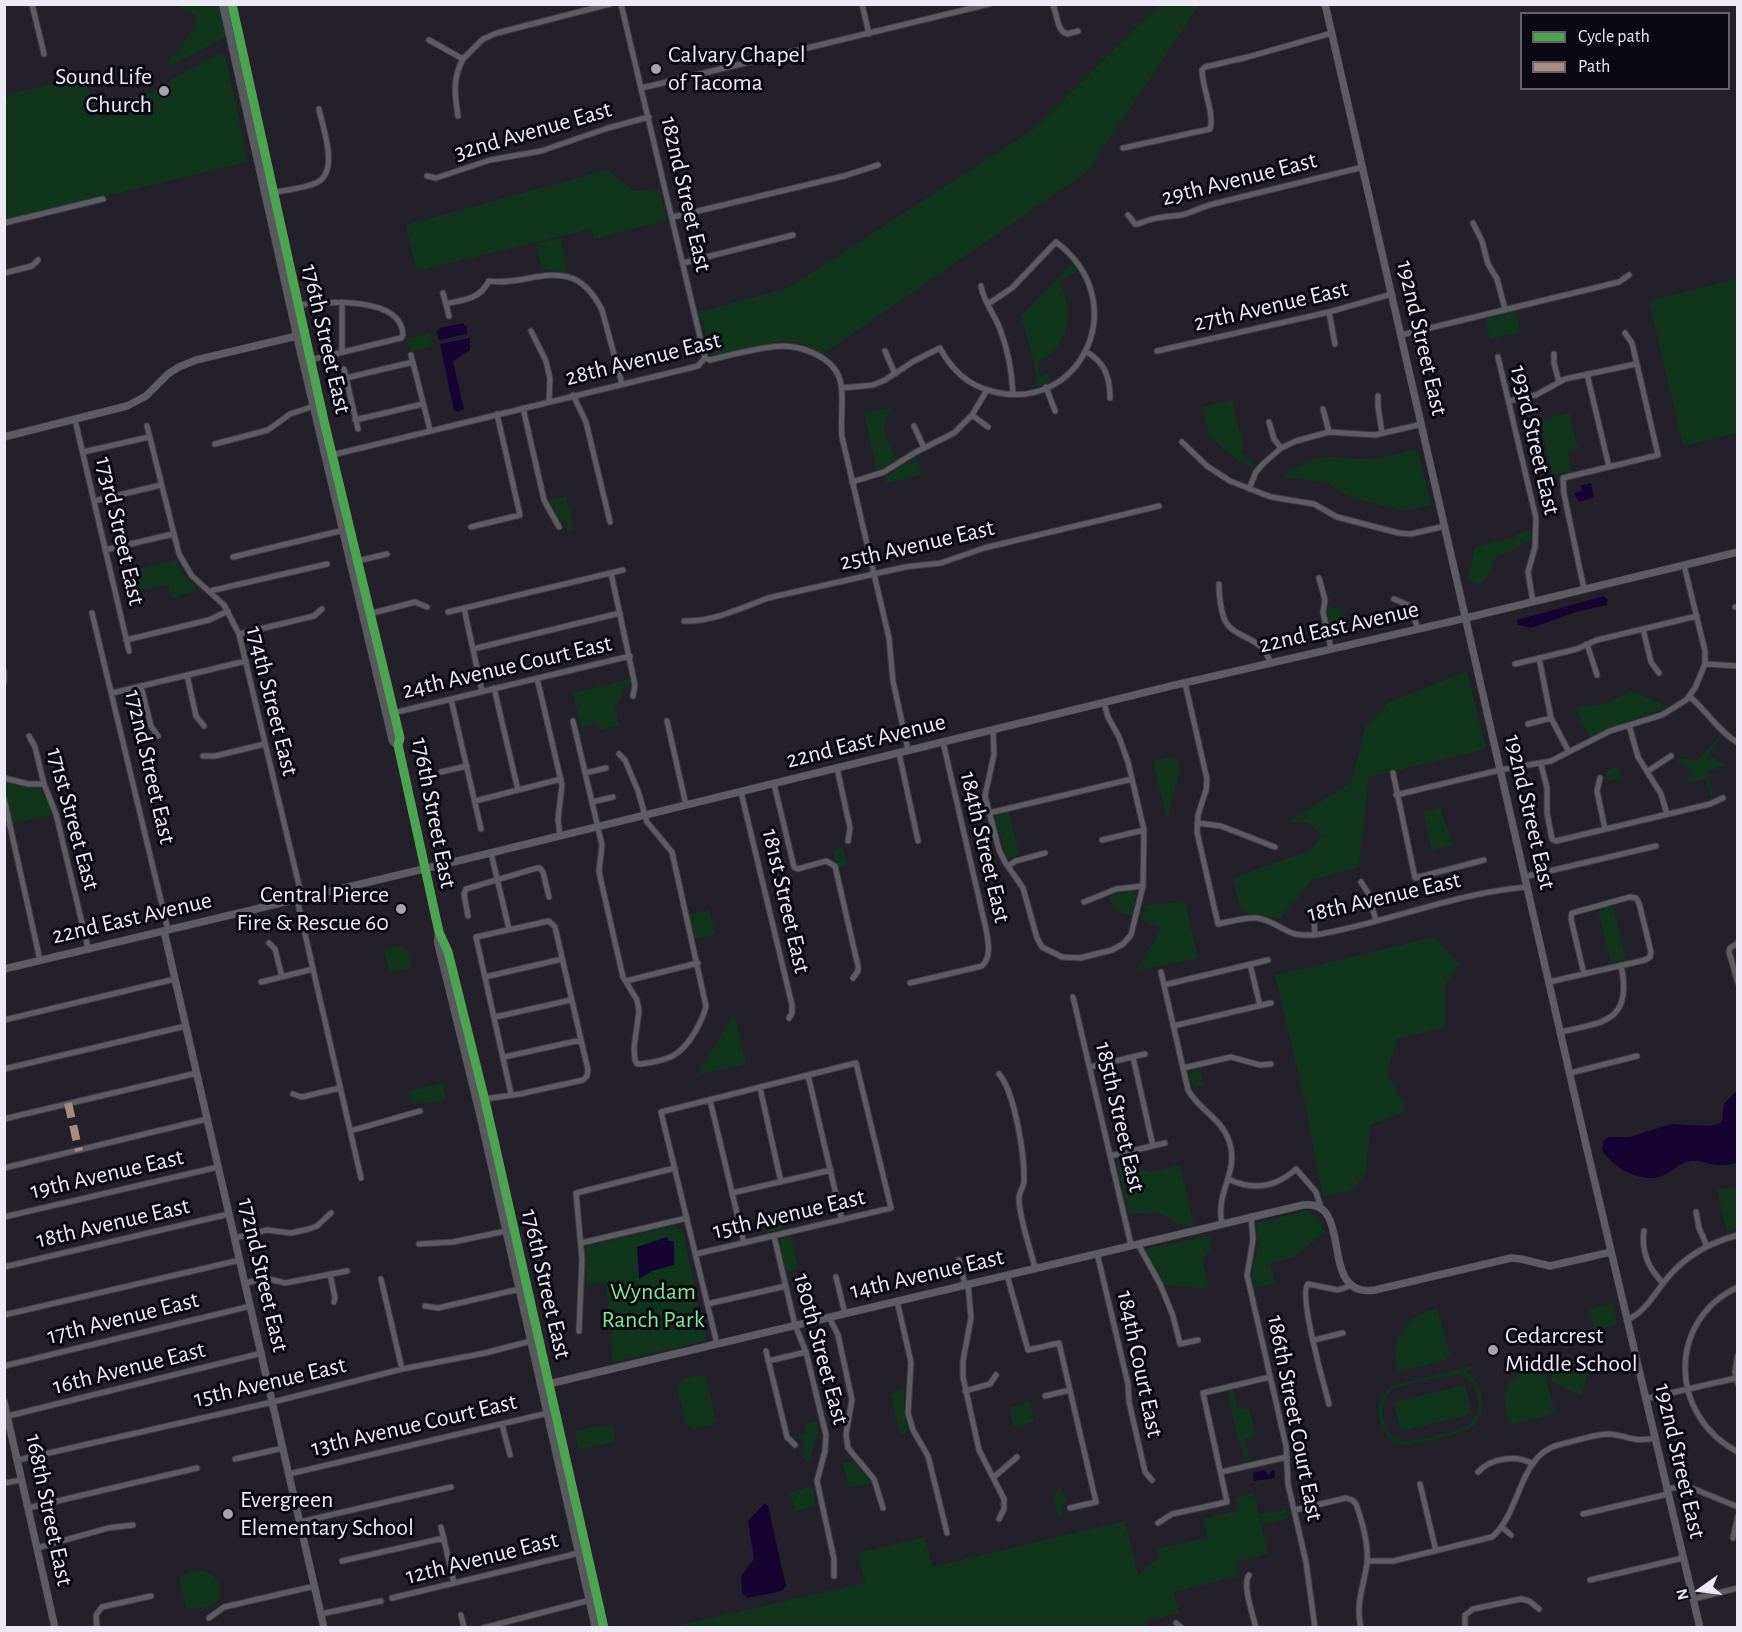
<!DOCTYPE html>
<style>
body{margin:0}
#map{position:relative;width:1742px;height:1632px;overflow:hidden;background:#23202a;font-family:"Alegreya Sans",sans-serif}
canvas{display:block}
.frame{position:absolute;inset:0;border:6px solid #edeaf6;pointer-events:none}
.legend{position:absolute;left:1520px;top:12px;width:210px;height:78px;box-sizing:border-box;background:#0a0810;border:2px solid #65626c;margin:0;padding:8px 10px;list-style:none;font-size:18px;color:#edeaf6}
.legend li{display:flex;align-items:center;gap:12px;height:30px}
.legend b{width:30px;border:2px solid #65626c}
.north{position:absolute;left:1670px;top:1560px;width:60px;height:60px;-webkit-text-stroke:4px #0a0810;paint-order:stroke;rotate:256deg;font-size:16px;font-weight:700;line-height:24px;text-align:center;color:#edeaf6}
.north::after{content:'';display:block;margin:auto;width:21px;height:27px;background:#edeaf6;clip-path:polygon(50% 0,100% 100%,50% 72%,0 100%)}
</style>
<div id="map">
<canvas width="1742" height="1632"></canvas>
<div class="frame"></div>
<ul class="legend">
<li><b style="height:8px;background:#4ca352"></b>Cycle path</li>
<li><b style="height:8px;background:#a88b81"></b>Path</li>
</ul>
<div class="north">N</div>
</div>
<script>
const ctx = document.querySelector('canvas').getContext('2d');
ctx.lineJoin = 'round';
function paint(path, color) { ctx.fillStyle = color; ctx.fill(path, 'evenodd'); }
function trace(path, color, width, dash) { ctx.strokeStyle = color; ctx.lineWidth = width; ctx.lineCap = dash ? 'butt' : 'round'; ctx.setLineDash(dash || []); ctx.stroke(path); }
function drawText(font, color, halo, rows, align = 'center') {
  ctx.font = font + ' "Alegreya Sans",sans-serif'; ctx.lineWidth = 6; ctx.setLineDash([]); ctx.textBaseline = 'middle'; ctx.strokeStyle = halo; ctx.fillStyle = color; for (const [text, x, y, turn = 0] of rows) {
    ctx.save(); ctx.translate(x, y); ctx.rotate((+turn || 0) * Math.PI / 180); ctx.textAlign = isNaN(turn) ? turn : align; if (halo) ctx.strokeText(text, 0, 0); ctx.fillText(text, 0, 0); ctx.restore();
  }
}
paint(new Path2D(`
 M177 5H219L226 37 169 66 168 62 171 55 175 56 197 22 194 19 196 15Z
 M1159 5H1199L1087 172 823 354 797 342 780 341 715 356 712 354 699 312 788 288 1035 128Z
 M220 53 226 59 248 162 5 220V100L13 93 85 76 93 106 99 105 104 117 112 116 117 113 119 102 152 92 189 69Z
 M607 170 634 191 659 190 667 220 594 239 591 229 417 271 406 225Z
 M560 238 568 273 542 269 536 244Z
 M1072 263 1078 271 1060 281C1074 316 1071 342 1038 363L1040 377 1047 374 1051 381 1037 387 1033 358 1021 316Z
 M1737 279V433L1683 446 1649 301Z
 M1516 311 1520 332 1490 339 1486 319Z
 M430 333 433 346 410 352 407 339Z
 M1232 400 1239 429 1244 440 1240 451 1255 467 1254 469 1235 458 1209 436 1202 407Z
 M891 407C880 432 884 437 898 459L877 472 864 412 879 411Z
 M1569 413 1578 449 1567 452 1572 472 1558 473 1553 477 1540 420Z
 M1417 449 1431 505 1404 511 1357 499 1341 492 1326 482 1282 477C1298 465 1313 456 1333 457 1345 457 1355 460 1366 459 1384 458 1400 453 1417 449Z
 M917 457 921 475 887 483 885 477Z
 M566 496 574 529 567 531V523L558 517 549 500Z
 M1531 530 1530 542 1526 541 1517 549 1497 556 1483 583 1476 584 1468 578 1475 547 1512 538 1519 533Z
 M176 560 184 575 196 588 191 592 172 598 168 585 140 591 135 570Z
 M1327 607 1345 608 1334 627 1329 628Z
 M1467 671 1486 749 1369 777 1359 867 1312 880 1280 919 1241 911 1233 878 1310 850 1322 836 1307 822 1285 823 1351 783 1366 726 1389 702Z
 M630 679 631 683 622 690V696L615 706 619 725 599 730 597 723 581 727 573 693Z
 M1631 691 1668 707 1589 737 1575 708 1608 703Z
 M1719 736 1720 738 1709 755 1726 766 1707 771 1713 793 1711 798 1706 779 1686 783 1693 771 1678 762V758L1697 761Z
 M1176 756 1180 770 1167 819 1153 761Z
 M1616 766 1623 778 1608 781 1605 772Z
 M9 783 24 787 40 789 49 804 52 815 11 824 5 788V784Z
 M1440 808 1453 845 1432 850 1423 812Z
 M1009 813 1019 855 1012 858 1007 857 995 820 998 816Z
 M841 847 843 849 847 866 837 869 833 850Z
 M1132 891 1136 895 1132 916 1114 910 1109 897Z
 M1185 902 1198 958 1136 971 1161 929 1142 920 1145 905Z
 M1613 906 1626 960 1611 963 1598 910Z
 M709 910 715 934 695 939 689 915Z
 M1435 937 1460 965 1445 984V1027L1397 1039 1387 1073 1407 1111 1370 1125 1366 1173 1351 1191 1323 1196 1302 1089 1275 975Z
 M403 945 404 949H407L411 968 391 972 389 971 384 949Z
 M734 1014 746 1064 697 1075Z
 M1200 1069 1204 1085 1194 1088 1189 1073Z
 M443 1083 446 1099 427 1104 421 1101 412 1104 409 1091Z
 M1135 1155 1140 1169 1151 1172 1180 1165 1194 1226 1178 1224 1158 1212 1129 1214 1116 1160Z
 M1737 1187V1228L1727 1231 1717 1189Z
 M779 1209 784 1229 765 1233 761 1214Z
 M1307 1211 1318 1218 1325 1232 1294 1257 1270 1263 1275 1283 1255 1288 1252 1271 1258 1246 1256 1223Z
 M672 1226 682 1229 706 1337 704 1341 613 1362 606 1282 586 1285 585 1249 588 1246Z
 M1209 1235 1211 1248 1202 1260 1209 1289 1165 1285 1146 1250Z
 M791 1236 798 1268 786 1271 779 1242 782 1238Z
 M1613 1304 1617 1325 1594 1330 1590 1309Z
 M1437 1309 1450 1354 1446 1360 1398 1372C1388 1341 1406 1314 1437 1309Z
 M1571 1358 1583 1362 1589 1367 1582 1394 1579 1395 1551 1381C1552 1367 1558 1361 1571 1358Z
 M1473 1366 1474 1369 1466 1372C1485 1384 1490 1422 1465 1431 1450 1435 1414 1447 1401 1444 1383 1441 1374 1414 1381 1398 1385 1390 1391 1387 1399 1384ZM1456 1375C1474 1377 1480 1395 1479 1411L1470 1425C1459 1431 1411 1444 1399 1440 1381 1434 1376 1399 1393 1390 1405 1383 1442 1377 1456 1375Z
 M1529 1368H1543L1554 1410 1550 1415 1512 1424C1497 1403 1505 1377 1529 1368Z
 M701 1375 706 1378 716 1421 712 1425 693 1429 686 1425 677 1387 682 1379Z
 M1465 1385 1472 1414 1401 1431 1394 1402Z
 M904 1387V1417L909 1432 900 1434 891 1395Z
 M1233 1390 1238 1410 1249 1408 1256 1437 1245 1439 1250 1461 1245 1462 1240 1441H1238L1228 1391Z
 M1030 1402 1034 1421 1025 1424 1022 1428 1014 1426 1009 1408Z
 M817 1421 818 1430 809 1462 799 1454 803 1450 804 1444 797 1436 807 1433 805 1424Z
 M611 1424 613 1426 615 1442 581 1449 578 1447 575 1431Z
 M852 1461 865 1474 871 1483 849 1488 843 1463Z
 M1059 1486 1067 1499 1061 1507 1064 1514 1058 1518 1054 1498Z
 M809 1487 813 1489 816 1506 795 1511 792 1498 788 1493Z
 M1253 1493 1259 1514 1286 1510 1288 1518 1261 1525 1268 1554 1235 1562 1238 1576 1174 1592 1179 1613 1146 1621 1148 1627H672L865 1583 858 1553 925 1537 932 1567 1125 1521 1138 1575 1159 1557 1157 1549 1208 1537 1203 1519 1238 1510 1235 1498Z
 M195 1570C209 1570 220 1578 220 1593 220 1597 221 1600 217 1602 212 1607 197 1608 189 1609L186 1607 179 1578 184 1574Z`), '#11351c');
paint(new Path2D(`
 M1418 298 1421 300 1424 314 1422 317 1423 320 1411 323 1405 301Z
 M463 323 464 326H467V334L439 340 437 332 440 328Z
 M470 338V350L453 361 464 409 458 412 454 410 440 344Z
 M1591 483 1594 497 1579 502 1574 493 1582 491 1581 485Z
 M1604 596 1608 600 1607 605 1576 612 1531 628 1518 625 1517 620Z
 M1737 1090V1163C1731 1164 1725 1166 1719 1165 1710 1165 1700 1160 1691 1161 1680 1162 1672 1172 1662 1176 1641 1184 1613 1168 1602 1150L1604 1140 1609 1137H1630L1671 1124 1709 1126 1719 1124 1722 1120 1724 1104Z
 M667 1237 669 1241H674V1265L652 1271 639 1279 637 1247Z
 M1274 1469 1275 1476 1274 1478 1254 1481 1253 1473 1265 1470 1268 1475Z
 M765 1503 768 1506 786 1586 782 1591 748 1598 742 1593 741 1576 754 1559 748 1521Z`), '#150331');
const street = new Path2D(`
 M32 4 44 54
 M621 4 705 358
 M862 4 869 34
 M1053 4 1059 26 1062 31 1067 34 1078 31
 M429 40 463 59C452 79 455 95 458 116
 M463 59 483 39 497 33 610 4
 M642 88 989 4
 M1123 148 1210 129C1215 115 1202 87 1202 70L1205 67 1248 57 1332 33
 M427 176 436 178 490 160 541 151 608 128 649 117
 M270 193C285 190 302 189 316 183 340 172 323 129 319 109
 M1128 215 1135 224H1138C1153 217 1165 217 1181 215 1188 214 1204 206 1213 204L1363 167
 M673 217 844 176 878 165
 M4 223 103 199
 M1473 223 1482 241 1488 264 1497 279 1505 309
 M683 263 793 235
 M4 273 32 266 38 260
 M981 286C983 301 995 315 1000 329 1008 350 1012 372 1013 394
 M443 293 449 316
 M342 302V352
 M446 304C465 299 479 300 489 281 533 287 572 250 602 310L622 384
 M298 305C324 302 402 295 403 335L401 338 310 360
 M1329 312 1335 344
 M531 331 546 361 550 379 549 401
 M1401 335 1619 282 1629 275
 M885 351 895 374
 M1085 351C1105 362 1110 377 1110 398
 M1157 351 1329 312 1392 294
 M1554 354V363L1559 382
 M411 355 430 430
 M1498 357 1536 518 1535 547 1528 572 1533 602
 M705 358 710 360C730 355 764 346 784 346 807 347 838 360 841 385 844 402 840 420 842 437L889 638 893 681 908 750
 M344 369 358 429
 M1587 374 1609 467
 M346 378 413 362
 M1046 387 1055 411
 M842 388 873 385 885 380 914 361 940 348C951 369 968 385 991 391 1081 416 1135 301 1056 242L1012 288 988 304
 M573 395 586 422 610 522
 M1378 396V406L1382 433
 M1509 401 1536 395 1565 379 1636 364
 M523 408 544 500 559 527
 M1323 409 1329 432
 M972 415 988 427
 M75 420 129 651
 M355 420 423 404
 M1269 422 1274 439 1281 448
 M147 426 179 554 192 576 224 605 239 634 302 898
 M914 426 924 448
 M1182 442 1207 466 1230 481 1271 497 1314 504 1337 517 1399 533 1411 534 1445 526
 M215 444 268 430 290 414 314 406
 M83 452 149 437
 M332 455 698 366 705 358
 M852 482 884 472 916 452 954 433 972 415 987 390
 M1249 489 1256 472 1264 463 1281 448 1296 441 1329 432 1375 435 1422 424
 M94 501 161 485
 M471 527 520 515 497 414
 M105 550 173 534
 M233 557 344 530
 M357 561 387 554
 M611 573 635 685 633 696
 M1319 578 1325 600 1323 612 1331 649
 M1219 584C1219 595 1220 607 1224 618 1230 635 1249 635 1261 647 1266 651 1268 657 1271 663
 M1584 589 1564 494 1563 478 1658 455 1632 343 1625 333
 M210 591 327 564
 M1394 599 1410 606 1418 629
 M1735 607H1738
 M464 608 482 691
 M448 612 623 570
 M92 613 168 930
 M369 614 415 602 427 607
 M684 621C712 622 742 608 768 598L905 567 941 563 984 548 1159 506
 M1643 629 1651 662 1659 673
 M239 634 314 616 322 609
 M126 640 209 620 228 611
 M1587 644 1597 675
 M473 649 620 613
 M1539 658 1551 718 1569 752
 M1515 664 1577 649 1597 640 1697 616
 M1705 664 1738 666
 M4 671V682
 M187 675 196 716 204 726
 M537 678 562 785 558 819 560 836
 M1185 683 1207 779 1206 790 1198 815 1197 832 1218 924C1230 922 1243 917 1256 918 1270 919 1279 928 1292 933 1299 936 1307 935 1315 935 1387 923 1454 893 1527 887
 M141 686 151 726 158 736
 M494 688 518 790
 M112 693 246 661
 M1689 696C1707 711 1718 731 1738 743
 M451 699 481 829
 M393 713 630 656
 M573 721 602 845 599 871 601 881 623 977 637 1000 639 1011 634 1048 635 1060 637 1064H641C669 1060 680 1057 695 1032 700 1023 704 1016 706 1006L672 852 647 822 638 791 625 760 619 754
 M667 721 686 805
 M1528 724 1551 718
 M1629 725 1638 757 1661 794 1667 814
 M993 730 994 754 985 796 999 850 1005 862 1023 888 1037 938 1042 947 1062 957 1080 958 1112 950 1123 944 1131 935 1143 886 1144 830 1128 762 1119 737 1108 717 1104 703
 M29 736 35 747 44 784 56 814 88 948
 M899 753 918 841
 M203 756H215L265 744
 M1541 764 1547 788V813L1552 839 1556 841 1710 804 1723 798
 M837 768 850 828 848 841
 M1648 771 1671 756
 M441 772 467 766
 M585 773 606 768
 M1393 773 1415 878 1484 860
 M4 778 28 784H44
 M1600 778 1597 791 1605 829
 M774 784 794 867 798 869 826 861 835 866 858 966V971L853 978
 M741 792 792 1005V1013L789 1018
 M1396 795 1500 770 1551 761 1610 731 1662 715 1686 700 1695 688 1705 664V651L1684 565
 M4 799 40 960
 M475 801 561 779
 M592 802 613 797
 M989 813 1132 779
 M1197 823 1221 826 1275 847
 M1102 840 1144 830
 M491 853 509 929
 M1008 866 1016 861 1045 853
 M1524 877 1656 846
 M1361 882 1368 893 1376 921
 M297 899 361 1178
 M1084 902 1116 889 1143 886
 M468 916 464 894 466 889 537 868H540L543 872 549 897
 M1314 921 1315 935
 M269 943 275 949 282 977
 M1738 943 1730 948 1729 952 1738 983
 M1250 964 1260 1006
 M1161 972 1188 1090C1199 1110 1222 1119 1229 1141 1240 1172 1215 1191 1222 1223
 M485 977 562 959
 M626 981 698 963
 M261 982 313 969
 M1549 982 1645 960 1650 957 1651 952 1639 903 1636 898 1630 897 1572 913 1571 919 1584 974
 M910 983 982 966C992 957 988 941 986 929L943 742
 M1164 985 1268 960
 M1073 997 1131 1245
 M495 1017 571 1000
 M4 1020 175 979
 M1173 1026 1271 1003
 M1561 1032C1605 1022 1633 1021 1621 965
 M504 1057 581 1040
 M1133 1057 1153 1146
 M1090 1067 1145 1054
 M1183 1068 1231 1057 1260 1065 1271 1064
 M4 1069 186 1026
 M1570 1073 1637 1056
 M999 1074C1015 1092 1025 1158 1024 1182 1023 1189 1018 1194 1019 1200 1020 1221 1030 1247 1035 1268
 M808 1075 842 1220
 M760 1088 781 1182
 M293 1094 302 1097 340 1088
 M484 1099 520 1094 583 1080 587 1076 588 1070 555 927 549 921 476 937 511 1094
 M710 1100 744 1243
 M4 1119 197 1073
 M350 1131 420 1111
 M1110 1156 1165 1143
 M4 1168 207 1119
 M1228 1179C1253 1191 1275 1188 1296 1169L1316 1192 1321 1208
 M732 1193 831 1170
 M1696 1212 1699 1228 1707 1246
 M1251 1216 1253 1240 1247 1275 1286 1446 1288 1484 1306 1562 1315 1628
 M4 1217 218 1167
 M1644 1231C1641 1252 1648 1268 1663 1283
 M774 1236 795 1325 806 1352 826 1435 825 1451 817 1481 834 1559V1576
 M235 1238 267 1230 291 1233 309 1229 317 1226 331 1213
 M581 1243 687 1218
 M419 1244 453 1242 506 1231
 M1138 1244 1160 1284 1173 1316 1180 1344 1198 1340
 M1097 1253 1128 1384 1129 1402 1145 1472 1152 1480
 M696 1254 891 1208 856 1063 661 1112 717 1344
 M959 1260 965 1285
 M4 1267 229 1214
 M330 1274 335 1298 334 1302
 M1007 1275 1028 1350 1059 1343 1096 1502 1070 1508
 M836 1277 845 1314
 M381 1279 402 1369
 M246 1283 265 1278 285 1283 347 1271
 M968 1284 971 1318 963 1361V1377L979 1450 1004 1499V1509L999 1519
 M1738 1287C1666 1321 1669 1416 1738 1452
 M897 1301 911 1362 908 1413 913 1430 928 1456 947 1533
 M707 1304 786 1286
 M425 1306 438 1308 520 1289
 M4 1315 240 1260
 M829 1317 838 1335 852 1400 846 1434 848 1448 874 1479 883 1508
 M1627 1320C1647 1311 1655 1292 1669 1276 1687 1255 1712 1242 1738 1235
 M579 1331 582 1259 576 1193 675 1168
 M1314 1340 1343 1333
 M766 1351 787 1437 795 1445
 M1738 1355 1735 1372 1738 1384
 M768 1361 806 1352
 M4 1366 251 1306
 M965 1391 990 1384 996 1375
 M1045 1396 1070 1390
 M1645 1399 1736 1378
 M1329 1404C1324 1385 1298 1294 1308 1284L1338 1290 1350 1286
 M4 1417 262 1353
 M502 1424 510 1455
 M235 1459 283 1448
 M18 1460 277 1401 402 1369 485 1353 531 1341
 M1221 1472 1287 1457
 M1478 1472C1492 1457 1517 1455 1533 1464
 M289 1474 548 1413
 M994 1477 1017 1457
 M4 1483 22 1480
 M1420 1484 1436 1551
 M1666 1489 1687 1486 1738 1507
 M28 1508 197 1468
 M1295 1510 1346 1498 1352 1500 1356 1504C1362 1521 1369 1544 1367 1563 1364 1586 1355 1604 1361 1628
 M1583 1514 1668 1494
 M300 1522 451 1487
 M1158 1523 1172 1514 1227 1502 1203 1393 1270 1377
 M441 1527 454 1583
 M1502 1527 1511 1535
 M1733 1538 1738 1516
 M37 1548 108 1528 133 1525
 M342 1561 444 1538
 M1367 1561H1393L1492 1537C1521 1513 1518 1456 1558 1445 1572 1442 1595 1434 1608 1434 1627 1435 1633 1443 1654 1438
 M1249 1575C1242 1585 1253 1615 1256 1628
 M1590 1580 1683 1558
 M392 1598 579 1553
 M1693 1599 1738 1588
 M321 1614 381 1601
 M461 1615 464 1628
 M209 1618 224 1607 315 1586
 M1176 1623 1182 1628
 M97 1628 96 1615 102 1607 151 1596
 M483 1628 590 1600
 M1465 1628V1615L1473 1609 1521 1599 1529 1601 1539 1609`);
const secondary = new Path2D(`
 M1325 4 1586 1145 1700 1628
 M4 437 127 406 146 396 168 374 179 367 196 360 301 335
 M164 931 324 1628
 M4 969 478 856 1171 686 1466 618 1738 552
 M544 1385 1303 1205C1356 1198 1316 1299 1375 1290L1511 1258 1521 1259 1550 1266 1611 1252
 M4 1402 55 1628`);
const primary = new Path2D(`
 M223 4 297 335 393 741 398 745
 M232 4 324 421 400 738 398 745 439 932 448 952 486 1105 604 1628
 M439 933 438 942 480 1113 596 1628`);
trace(street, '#3e3b43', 7);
trace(secondary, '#3e3b43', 8);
trace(primary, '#3e3b43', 9);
trace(street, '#5e5c63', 5);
trace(secondary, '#5e5c63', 7);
trace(primary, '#585b5e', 8);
trace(new Path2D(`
 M68 1103 79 1151`), '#a88b81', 8, [15, 8]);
trace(new Path2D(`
 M232 4 324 421 400 738 398 745 439 932 448 952 486 1105 604 1628`), '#4ca352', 9);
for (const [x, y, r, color] of [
 [656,69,6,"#a6a3af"],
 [164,91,6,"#a6a3af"],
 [401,909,6,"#a6a3af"],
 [1493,1350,6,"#a6a3af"],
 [228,1514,6,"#a6a3af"]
]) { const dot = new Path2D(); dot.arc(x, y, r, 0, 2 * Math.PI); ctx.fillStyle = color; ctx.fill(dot); trace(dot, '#0a0810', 2); }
drawText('24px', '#edeaf6', '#0a0810', [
 ["Calvary Chapel",668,55],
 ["of Tacoma",668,83],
 ["Sound Life",152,77,"right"],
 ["Church",152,105,"right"],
 ["Central Pierce",389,895,"right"],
 ["Fire & Rescue 60",389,923,"right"],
 ["Cedarcrest",1505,1336],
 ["Middle School",1505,1364],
 ["Evergreen",240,1500],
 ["Elementary School",240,1528]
], 'left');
drawText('24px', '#edeaf6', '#0a0810', [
 ["32nd Avenue East",533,131,-16],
 ["29th Avenue East",1239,179,-14],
 ["182nd Street East",686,194,77],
 ["27th Avenue East",1271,306,-13],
 ["192nd Street East",1422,338,77],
 ["176th Street East",326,339,77],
 ["28th Avenue East",643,359,-14],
 ["193rd Street East",1535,440,77],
 ["173rd Street East",120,531,77],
 ["25th Avenue East",917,545,-13],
 ["22nd East Avenue",1339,627,-13],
 ["24th Avenue Court East",507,667,-13],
 ["174th Street East",272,701,76],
 ["22nd East Avenue",866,741,-14],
 ["172nd Street East",150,767,77],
 ["192nd Street East",1530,812,77],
 ["176th Street East",434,813,79],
 ["171st Street East",73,819,75],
 ["184th Street East",985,847,77],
 ["18th Avenue East",1384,897,-13],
 ["181st Street East",786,901,77],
 ["22nd East Avenue",132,918,-13],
 ["185th Street East",1120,1117,77],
 ["19th Avenue East",107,1174,-13],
 ["15th Avenue East",789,1214,-13],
 ["18th Avenue East",113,1223,-13],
 ["14th Avenue East",927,1274,-13],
 ["172nd Street East",263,1275,77],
 ["176th Street East",546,1284,77],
 ["17th Avenue East",123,1318,-14],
 ["180th Street East",821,1349,75],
 ["184th Court East",1140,1364,78],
 ["16th Avenue East",129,1368,-14],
 ["15th Avenue East",270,1382,-13],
 ["186th Street Court East",1295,1418,79],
 ["13th Avenue Court East",414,1425,-13],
 ["192nd Street East",1680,1461,77],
 ["168th Street East",49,1510,78],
 ["12th Avenue East",482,1558,-14]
]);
drawText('24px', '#7ee795', '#0a0810', [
 ["Wyndam",653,1292],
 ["Ranch Park",653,1320]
]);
</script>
